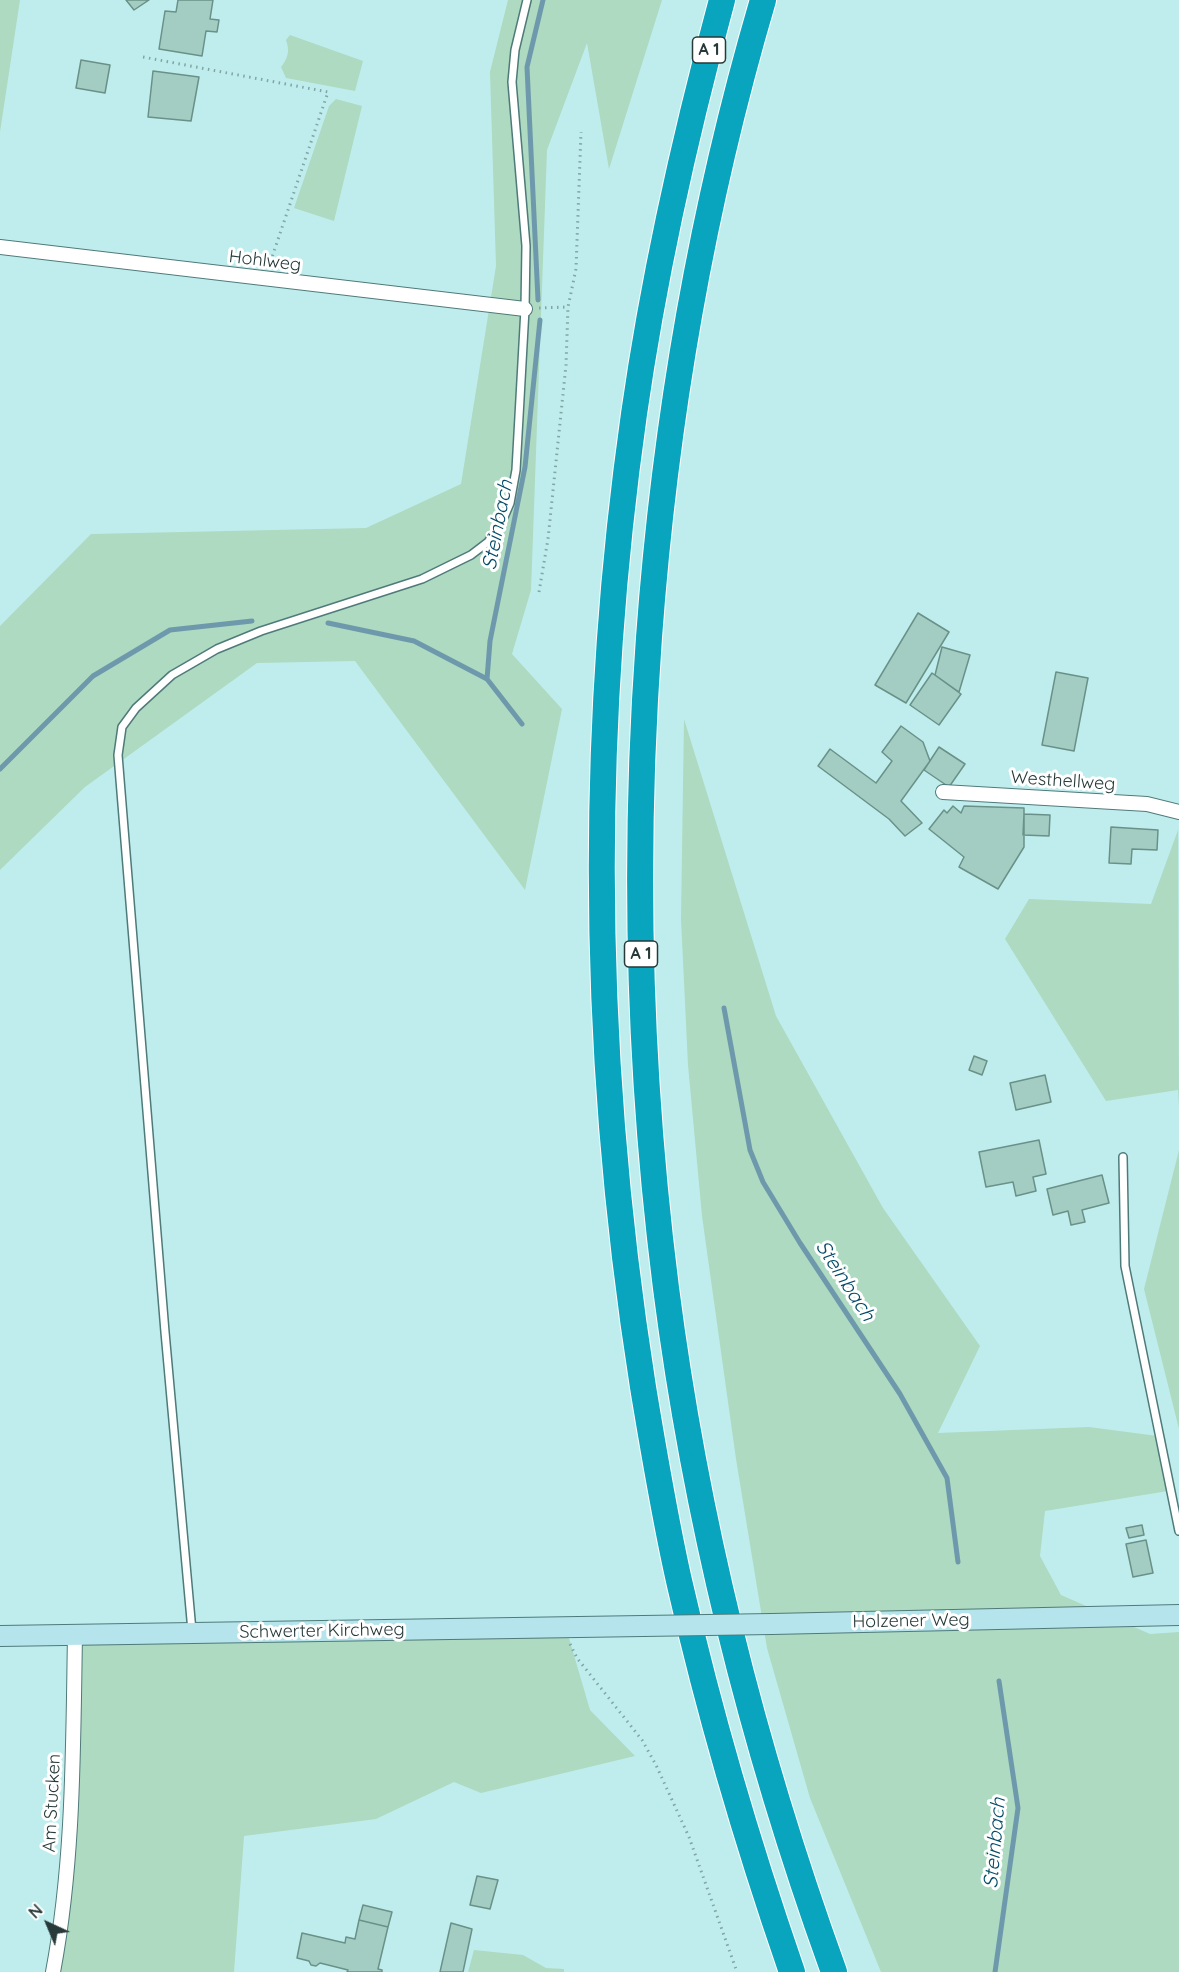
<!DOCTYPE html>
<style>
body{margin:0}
#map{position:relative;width:1179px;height:1972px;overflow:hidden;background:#bfeded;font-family:Quicksand,sans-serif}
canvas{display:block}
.north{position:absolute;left:18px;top:1894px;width:60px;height:60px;-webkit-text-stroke:4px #fff;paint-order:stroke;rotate:316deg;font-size:16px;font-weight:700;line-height:24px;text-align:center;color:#273939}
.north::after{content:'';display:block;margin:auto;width:21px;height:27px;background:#273939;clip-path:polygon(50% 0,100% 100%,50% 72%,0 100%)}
</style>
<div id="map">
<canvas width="1179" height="1972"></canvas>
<div class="north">N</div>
</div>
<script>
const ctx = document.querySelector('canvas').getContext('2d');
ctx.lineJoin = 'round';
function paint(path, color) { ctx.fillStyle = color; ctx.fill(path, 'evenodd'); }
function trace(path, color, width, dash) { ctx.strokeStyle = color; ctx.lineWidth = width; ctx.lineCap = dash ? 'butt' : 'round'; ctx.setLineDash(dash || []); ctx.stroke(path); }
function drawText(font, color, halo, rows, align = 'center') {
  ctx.font = font + ' Quicksand,sans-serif'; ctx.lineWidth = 6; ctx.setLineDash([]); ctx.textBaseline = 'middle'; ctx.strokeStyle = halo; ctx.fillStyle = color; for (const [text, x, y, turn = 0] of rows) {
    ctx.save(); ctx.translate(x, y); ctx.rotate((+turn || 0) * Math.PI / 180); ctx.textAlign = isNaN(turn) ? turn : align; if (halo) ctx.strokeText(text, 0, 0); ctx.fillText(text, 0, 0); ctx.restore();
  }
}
paint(new Path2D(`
 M0 0H20L0 132Z
 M508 0H662L609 169 587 43 547 150 531 590 512 654 562 709 525 890 355 661 257 663 85 787 0 870V626L91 534 366 528 461 484 496 266 490 72Z
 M290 35 363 61 355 91 286 78 281 67C288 58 290 51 286 40Z
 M336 99 362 106 334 221 294 208 329 106Z
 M684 719 776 1016 883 1208 980 1346 938 1433 1089 1427 1165 1437 1174 1490 1045 1511 1040 1556 1061 1595 1150 1634 1179 1632V1972H881L810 1798 767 1648 736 1459 702 1216 688 1065 681 919Z
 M1178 830 1179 1108 1178 1090 1106 1101 1005 939 1029 899 1151 904Z
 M1179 1150V1429L1144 1289Z
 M566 1628 590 1710 635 1756 481 1793 454 1782 376 1819 244 1836 234 1972H53L58 1946 75 1634Z
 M474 1950 523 1955 546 1968 564 1969V1972H468Z`), '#addac0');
trace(new Path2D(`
 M538 300 527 67 543 0
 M328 623 414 641 487 679
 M522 724 487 679 490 641 525 467 540 320
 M0 769 93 676 170 630 252 621
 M724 1008 750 1150 763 1182 800 1243 900 1394 947 1478 958 1562
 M995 1972 1018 1808 999 1681`), '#6e99ac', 5);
const building = new Path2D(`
 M126 0H149L134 10Z
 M178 0H213L210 19 219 20 217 32 206 31 202 56 159 49 165 11 176 12Z
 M81 60 110 65 105 93 76 88Z
 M153 71 199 77 191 121 148 117Z
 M918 613 949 632 906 703 875 685Z
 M942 647 970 655 959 692 935 675Z
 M1056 672 1088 678 1074 751 1042 745Z
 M932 673 961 694 939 725 910 705Z
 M901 726 923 742 930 761 901 801 922 823 905 836 889 819 818 766 830 749 876 783 892 761 882 752Z
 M939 747 965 764 949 787 924 770Z
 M953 806 961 813 964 806 1024 808V847L998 889 959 867 964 857 929 829 944 810 947 813Z
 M1024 814 1050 815 1049 836 1023 835Z
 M1111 827 1158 830 1157 850 1132 849 1131 864 1109 863Z
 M974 1056 987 1061 982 1075 969 1070Z
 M1045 1075 1051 1102 1016 1110 1010 1083Z
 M1039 1140 1046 1174 1033 1177 1036 1191 1016 1196 1013 1182 986 1187 979 1152Z
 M1102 1175 1109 1203 1082 1210 1085 1222 1071 1225 1068 1211 1053 1215 1047 1189Z
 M1142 1525 1144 1535 1129 1538 1126 1528Z
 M1146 1540 1153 1573 1133 1577 1126 1544Z
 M477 1876 498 1880 490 1909 470 1905Z
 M363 1905 392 1912 388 1927 359 1920Z
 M359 1920 388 1927 378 1969 382 1970V1972H347L348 1970 320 1963 316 1966 311 1965 309 1961 297 1958 302 1933 345 1943 346 1937 355 1939Z
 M451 1923 472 1929 463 1972H440Z`);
paint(building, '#a3cdc3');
trace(building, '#699187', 1.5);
const lane = new Path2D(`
 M1123 1157 1125 1266 1179 1531
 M192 1631 165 1332 118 755 122 727 136 708 172 675 217 649 261 631 422 579 471 555 488 542 501 524 510 503 516 470 525 309 526 246 512 82 515 50 527 0`);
const street = new Path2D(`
 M0 247 525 309
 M943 792 1147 804 1179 812
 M53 1972C74 1861 73 1746 75 1634`);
const secondary = new Path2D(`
 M772 1624 1179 1615
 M0 1636 643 1626`);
const highway = new Path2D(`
 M722 0C685 136 654 274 634 414 588 737 592 1065 643 1387 654 1453 665 1520 680 1585 710 1716 748 1845 792 1972
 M763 0C642 411 612 864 666 1288 696 1521 754 1751 834 1972`);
trace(lane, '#4f7a7a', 10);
trace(street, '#4f7a7a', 16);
trace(secondary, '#4f7a7a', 22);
trace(highway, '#fff', 28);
trace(new Path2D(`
 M143 57 328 92 270 263
 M539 308 568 307
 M539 592 548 539 566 365 568 307 576 269 581 132
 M570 1644 577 1658 642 1740 656 1765 689 1837 737 1972`), '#82a5a5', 3, [1.5, 4.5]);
trace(lane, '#fff', 7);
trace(street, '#fff', 14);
trace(secondary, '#b5e4ec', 20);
trace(highway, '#09a5be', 26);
const secondaryBridge = new Path2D(`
 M643 1626 772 1624`);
trace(secondaryBridge, '#4f7a7a', 22, []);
trace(secondaryBridge, '#b5e4ec', 20);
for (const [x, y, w] of [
 [709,50,33],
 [641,954,33]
]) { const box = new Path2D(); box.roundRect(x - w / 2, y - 13, w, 26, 4.5); ctx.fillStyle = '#fff'; ctx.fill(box); trace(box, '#273939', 1.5); }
drawText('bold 16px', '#273939', null, [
 ["A 1",709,50],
 ["A 1",641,954]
]);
drawText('18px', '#273939', '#fff', [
 ["Hohlweg",265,261,7],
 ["Westhellweg",1063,781,4],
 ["Holzener Weg",911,1621,-1],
 ["Schwerter Kirchweg",322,1631,-1],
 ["Am Stucken",52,1803,-87]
]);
drawText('italic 20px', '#034b67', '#fff', [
 ["Steinbach",498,525,-79],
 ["Steinbach",845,1281,57],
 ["Steinbach",995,1843,-85]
]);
</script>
